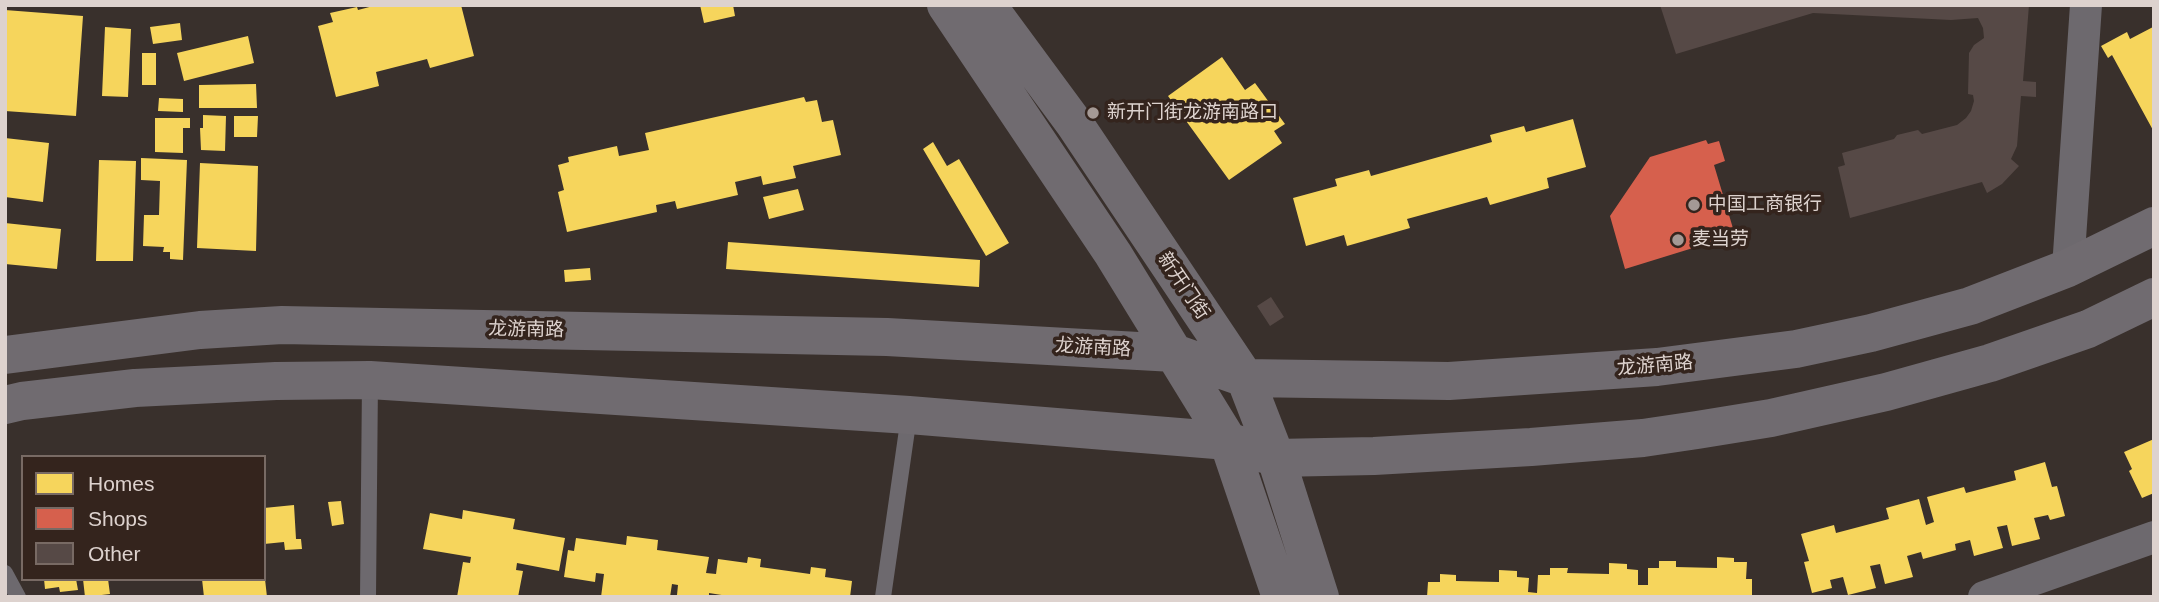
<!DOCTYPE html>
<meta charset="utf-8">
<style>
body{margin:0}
#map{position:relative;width:2159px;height:602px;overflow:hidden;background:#39302c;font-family:Helvetica,sans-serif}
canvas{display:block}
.frame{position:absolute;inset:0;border:7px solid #ddd2ce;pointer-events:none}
.legend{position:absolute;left:21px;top:455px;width:245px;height:126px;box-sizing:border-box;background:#34241d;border:2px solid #786a64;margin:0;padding:9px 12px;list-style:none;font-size:21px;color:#ddd2ce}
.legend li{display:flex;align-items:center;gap:14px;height:35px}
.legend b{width:35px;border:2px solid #786a64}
</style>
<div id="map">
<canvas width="2159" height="602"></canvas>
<div class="frame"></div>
<ul class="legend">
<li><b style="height:19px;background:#f6d55c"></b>Homes</li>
<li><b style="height:19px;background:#d6604d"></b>Shops</li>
<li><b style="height:19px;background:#564946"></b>Other</li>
</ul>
</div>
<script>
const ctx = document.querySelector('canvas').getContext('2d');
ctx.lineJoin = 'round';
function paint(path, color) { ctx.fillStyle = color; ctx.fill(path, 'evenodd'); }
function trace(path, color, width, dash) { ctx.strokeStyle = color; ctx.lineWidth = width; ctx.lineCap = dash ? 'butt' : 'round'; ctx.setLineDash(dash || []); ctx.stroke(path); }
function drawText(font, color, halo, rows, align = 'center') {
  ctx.font = font + ' Helvetica,"Noto Sans SC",sans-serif'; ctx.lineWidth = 7; ctx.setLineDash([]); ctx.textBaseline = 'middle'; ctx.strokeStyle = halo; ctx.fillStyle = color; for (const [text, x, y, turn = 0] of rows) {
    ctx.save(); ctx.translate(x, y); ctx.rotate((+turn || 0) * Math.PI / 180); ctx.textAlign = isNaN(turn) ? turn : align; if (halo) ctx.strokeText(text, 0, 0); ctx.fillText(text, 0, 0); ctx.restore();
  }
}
paint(new Path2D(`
 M377 5H461L474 56 430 68 427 59 376 72 379 86 336 97 318 26 333 22 330 13 357 7 358 10Z
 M700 5H733L735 16 704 23Z
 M5 10 83 16 76 116 5 111Z
 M180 23 182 40 153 44 150 27Z
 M105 27 131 29 128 97 102 96Z
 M2153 27 2154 29V132L2112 55 2108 58 2101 46 2127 32 2130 39Z
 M248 36 254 63 184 81 177 53Z
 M142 53H156V85H142Z
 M1222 57 1245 90 1255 83 1285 124 1274 131 1282 143 1229 180 1168 96Z
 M256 84 257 108H199V85Z
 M804 97 806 102 817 100 822 122 833 120 841 155 793 166 796 178 763 185 761 176 735 182 738 195 677 209 675 201 656 205 657 212 567 232 558 192 564 190 558 165 569 162 568 157 617 146 619 156 649 150 645 133Z
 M159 98 183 99V112L158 111Z
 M203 115 226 116 225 151 201 150 200 128H203Z
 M234 116H258L257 137H234Z
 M155 118H190V128H183V153L155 152Z
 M1573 119 1586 167 1547 178 1549 188 1490 205 1487 197 1407 219 1410 228 1347 246 1344 235 1306 246 1293 198 1337 186 1335 179 1369 170 1371 176 1492 142 1490 135 1524 126 1526 132Z
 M5 138 49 143 43 202 5 197Z
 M933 142 947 166 959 159 1009 243 986 256 923 149Z
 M141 158 187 160 183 260 170 259V252H163L164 247 143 246 144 215H159L160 181 141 180Z
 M99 160 136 161 133 261H96Z
 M200 163 258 166 256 251 197 248Z
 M798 189 804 210 769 219 763 197Z
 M5 223 61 229 57 269 5 264Z
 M728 242 980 260 979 287 726 269Z
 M590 268 591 280 565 282 564 270Z
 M2154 439V493L2142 498 2129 471 2132 469 2124 452Z
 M2045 462 2052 487 2057 486 2065 516 2050 520 2048 515 2034 518 2040 539 2012 546 2007 525 1997 527 2003 548 1974 556 1970 540 1955 544 1956 550 1923 559 1921 552 1907 556 1913 577 1885 584 1880 564 1870 566 1876 588 1848 595 1843 577 1830 580 1832 588 1812 593 1804 562 1809 561 1801 534 1834 525 1836 533 1889 519 1886 508 1919 499 1926 525 1934 522 1927 497 1964 487 1966 493 2016 480 2014 471Z
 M341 501 344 524 332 526 328 502Z
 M294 505 296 539H301L302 549 285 550 284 542 264 544V508Z
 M463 510 515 519 513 529 565 538 559 571 517 563 516 570 523 571 518 597H457L463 562 470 563 471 557 423 549 430 513 462 519Z
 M627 536 658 540 657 550 709 557 706 573 716 574 718 559 747 563 748 557 761 559 760 567 810 574 811 567 826 569 825 577 852 581 850 597H734L709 593V597H690L677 595 678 585 672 584 670 597H601L604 574 596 573 595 582 564 577 568 550 574 551 576 538 626 545Z
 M1717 557 1734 558V562H1747L1746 579H1752V597H1427L1428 582H1440V574L1456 575V581L1499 582V570L1517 571V577L1529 578 1528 592 1537 593 1538 575H1550V568H1568L1567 573 1609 574V563L1627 564V569L1638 570V585H1648V568H1659V561H1676V567L1717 568Z
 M44 579H76L78 590 60 592 59 587 45 589Z
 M83 579H108L110 594 85 597Z
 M202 579H265L267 597H204Z`), '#f6d55c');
paint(new Path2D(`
 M1706 140 1708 144 1719 141 1725 161 1714 165 1735 235 1625 269 1610 216 1650 157Z`), '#d6604d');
paint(new Path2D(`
 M1660 5H2029L2023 81 2036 82V97L2021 96 2017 146 2011 159 2019 166 2002 184 1987 193 1982 182 1850 218 1838 167 1845 165 1842 153 1894 139 1897 135 1918 130 1922 134 1957 125 1966 118 1971 111 1974 101 1973 95 1968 94 1969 53 1974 45 1984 38 1983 28 1978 18 1951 20 1813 13 1676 54Z
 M1271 297 1284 317 1270 326 1257 306Z`), '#564946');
trace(new Path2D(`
 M5 573 18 597
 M368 597 370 380
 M883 597 909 416`), '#6d696e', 16);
trace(new Path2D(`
 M2068 268 2086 5
 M1984 597 2154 537`), '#6d696e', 32);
trace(new Path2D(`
 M946 5 1113 254 1228 441 1281 597
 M987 5 1074 123 1245 378 1276 458 1320 597
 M5 355 200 330 282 325 887 337 1174 353 1245 378 1449 381 1657 367 1796 349 1871 333 1970 306 2068 268 2154 226
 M5 405 22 401 135 388 276 381 370 380 909 415 1228 441 1276 458 1374 456 1531 447 1643 438 1697 430 1771 418 1886 392 1990 363 2088 329 2154 297`), '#706b70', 38);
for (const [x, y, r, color] of [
 [1093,113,7,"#a49995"],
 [1694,205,7,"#a49995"],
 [1678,240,7,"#a49995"]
]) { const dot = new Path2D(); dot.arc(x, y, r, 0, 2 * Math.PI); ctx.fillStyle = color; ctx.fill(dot); trace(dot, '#34241d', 2.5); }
drawText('19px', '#ddd2ce', '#34241d', [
 ["新开门街龙游南路口",1107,113],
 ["中国工商银行",1708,205],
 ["麦当劳",1692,240]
], 'left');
drawText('19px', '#ddd2ce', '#34241d', [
 ["新开门街",1183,286,56],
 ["龙游南路",526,330,1],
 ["龙游南路",1093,348,3],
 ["龙游南路",1655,366,-5]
]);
</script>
